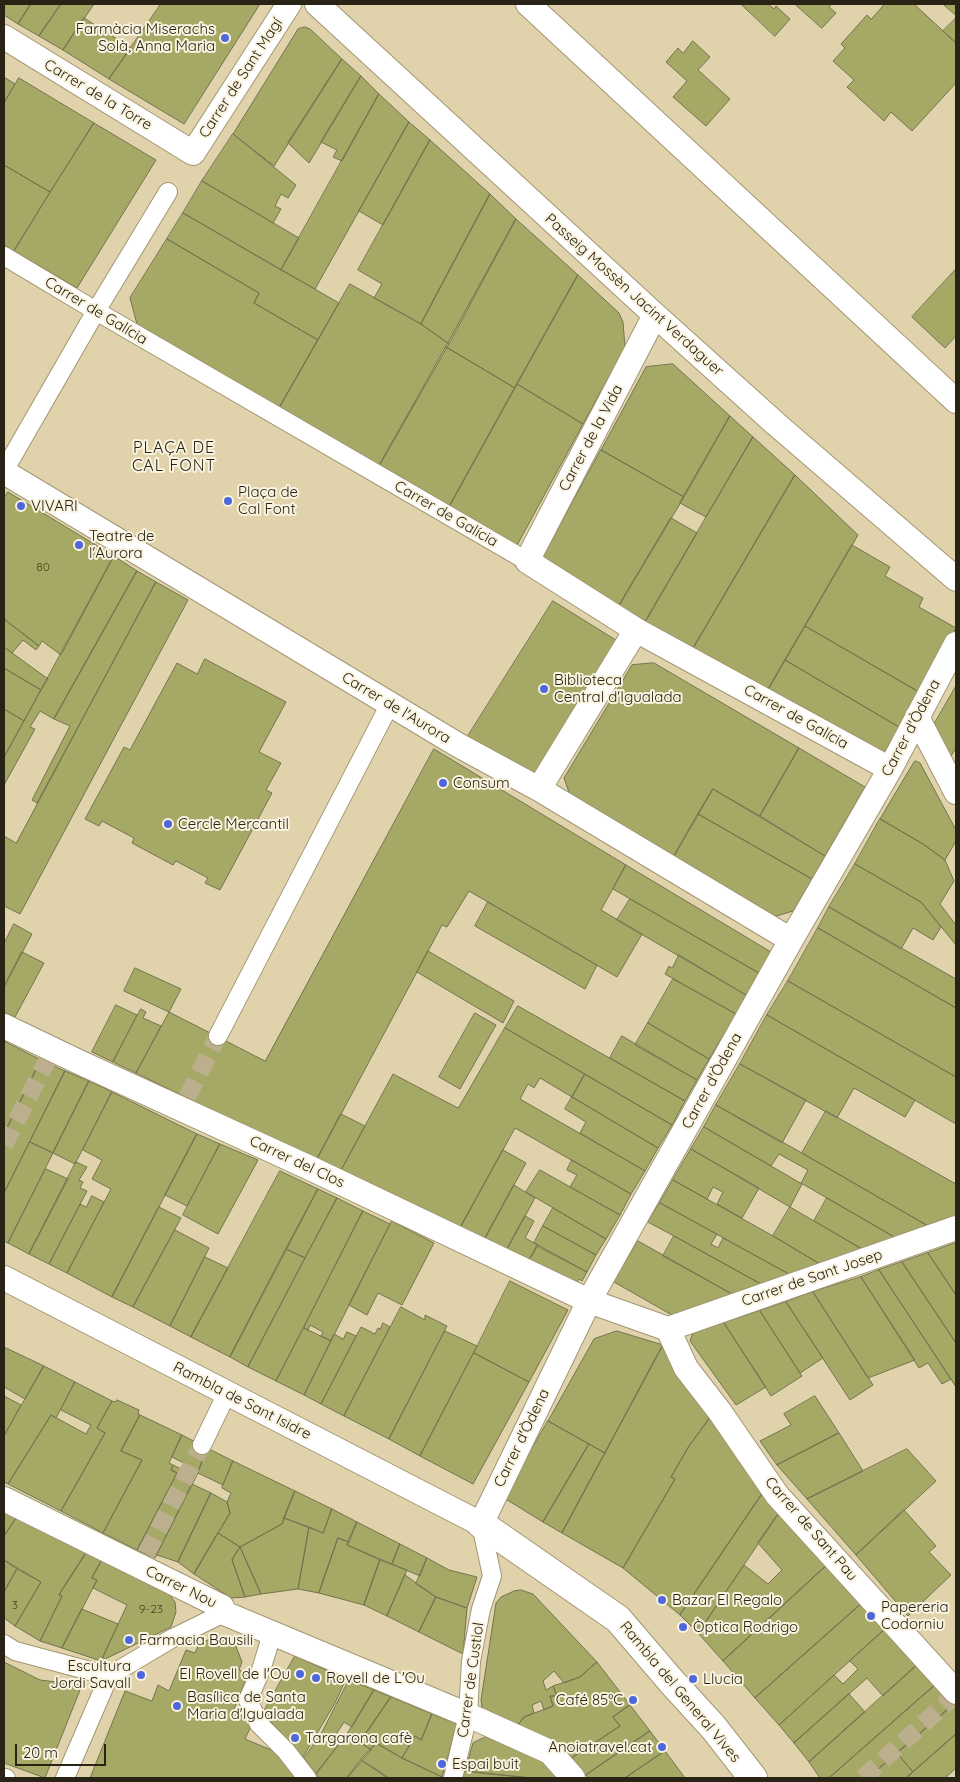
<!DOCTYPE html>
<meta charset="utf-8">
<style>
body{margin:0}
#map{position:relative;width:960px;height:1782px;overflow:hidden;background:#e0d2ab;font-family:Quicksand,sans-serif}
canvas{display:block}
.frame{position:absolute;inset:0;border:5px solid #282314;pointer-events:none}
.scale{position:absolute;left:15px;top:1744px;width:91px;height:22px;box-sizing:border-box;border:2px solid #282314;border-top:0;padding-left:6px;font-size:15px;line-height:18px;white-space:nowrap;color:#282314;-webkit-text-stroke:4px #faf3df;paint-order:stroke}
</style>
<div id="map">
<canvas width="960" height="1782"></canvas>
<div class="frame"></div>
<div class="scale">20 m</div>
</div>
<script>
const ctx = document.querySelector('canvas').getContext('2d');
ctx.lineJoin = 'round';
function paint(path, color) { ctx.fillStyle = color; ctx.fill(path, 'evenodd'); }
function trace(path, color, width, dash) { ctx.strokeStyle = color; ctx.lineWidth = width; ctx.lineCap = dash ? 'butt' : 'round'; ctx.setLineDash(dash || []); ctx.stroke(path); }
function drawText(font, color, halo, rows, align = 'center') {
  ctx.font = font + ' Quicksand,sans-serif'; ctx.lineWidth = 4; ctx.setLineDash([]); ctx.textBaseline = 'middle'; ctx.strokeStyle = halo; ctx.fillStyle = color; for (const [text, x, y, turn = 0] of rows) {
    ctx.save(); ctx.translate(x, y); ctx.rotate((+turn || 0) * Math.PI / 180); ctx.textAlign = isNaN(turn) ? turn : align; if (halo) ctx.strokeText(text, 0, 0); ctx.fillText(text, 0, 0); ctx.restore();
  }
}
const building = new Path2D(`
 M4 4H31L18 24 4 15Z
 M31 4H61L39 36 18 24Z
 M61 4H94L63 50 39 36Z
 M161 4H260L184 124 109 79Z
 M741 4H768L774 9 776 6 790 19 775 36Z
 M795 4H832L829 7 836 13 822 28Z
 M885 4H914L956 43V83L912 131 891 112 884 121 847 87 854 80 833 61 845 48 841 44 867 15 871 19Z
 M943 4H956V15Z
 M84 18 131 48 109 79 63 50Z
 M956 18V43L943 31Z
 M305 27 310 29 342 59 274 166 233 134 298 29Z
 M693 41 710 57 698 70 730 99 706 126 673 97 687 81 666 62 678 48 683 53Z
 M342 59 361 76 309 163 288 143Z
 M361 76 379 94 342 161 333 157 337 150 321 142Z
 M4 77 15 84 4 103Z
 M19 78 94 123 50 192 4 165V103Z
 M379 94 409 122 315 289 281 270Z
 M409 122 430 140 383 225 359 211Z
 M94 123 156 160 77 288 14 251Z
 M233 134 296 185 288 198 281 194 275 206 281 209 273 223 202 181Z
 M430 140 490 194 421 324 374 298 382 284 358 270Z
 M4 165 50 192 14 251 4 245Z
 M202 181 299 238 281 270 183 213Z
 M490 194 516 219 449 344 421 324Z
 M183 213 339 303 318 340 254 303 259 293 167 239Z
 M516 219 578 275 515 388 446 347Z
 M167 239 259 293 254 303 318 340 278 410 138 328 130 298Z
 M956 269V336L945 348 912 317Z
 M578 275 619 313 623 322 625 347 583 424 517 384Z
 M350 284 421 324 449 344 378 468 278 410Z
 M446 347 515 388 448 509 378 468Z
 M673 364 730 416 684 497 601 450 646 367Z
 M517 384 583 424 515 549 448 509Z
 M730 416 753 437 706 517 680 503Z
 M753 437 795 475 691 652 644 624Z
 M601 450 684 497 617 609 540 563Z
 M795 475 858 535 765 695 691 652Z
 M8 492 114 556 61 655 42 641 39 646 4 619V498Z
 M671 518 697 533 644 624 617 609Z
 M852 545 890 567 885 576 923 598 919 607 956 628 919 692 805 626Z
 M114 556 137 571 54 719 40 711 30 727 35 729 4 785V758Z
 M137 571 156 582 37 803 32 800 70 726 54 719Z
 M156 582 188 600 20 914 4 906V907V836L16 843Z
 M553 601 619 642 534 777 468 736Z
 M4 619 39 646 36 650 23 640 12 653 4 647Z
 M805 626 919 692 899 727 785 660Z
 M4 647 48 679 41 690 4 668Z
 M205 659 286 702 259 752 281 763 266 790 272 793 220 890 205 883 208 878 176 861 173 865 132 843 134 838 102 821 99 826 85 819 124 747 130 750 177 663 197 674Z
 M785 660 899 727 879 762 765 695Z
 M654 663 799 748 760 816 713 789 673 858 571 798 564 778 632 665Z
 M4 668 41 690 24 721 4 709Z
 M956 686V748L949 759 932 728Z
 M4 709 24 721 5 755H4Z
 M799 748 865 787 825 856 760 816Z
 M434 749 626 865 601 910 642 934 617 977 469 891 447 927 442 925 316 1161 136 1073 169 1012 265 1061Z
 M916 761 920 763 956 830V841L945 860 923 844 880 819 914 762Z
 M713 789 825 856 812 879 698 814Z
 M698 814 812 879 793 911 773 917 673 858Z
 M880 819 923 844 945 860 954 881 940 904 956 925V945L921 902 855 864Z
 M855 864 921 902 941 927 933 940 913 928 901 949 829 907Z
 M626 865 771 952 759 973 613 889Z
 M630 899 759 973 746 995 617 920Z
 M488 902 597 965 585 989 475 926Z
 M829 907 956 979V1008L818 928Z
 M14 924 32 934 4 987V944Z
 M818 928 956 1008V1077L788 981Z
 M428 951 514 1001 503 1023 417 972Z
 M22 952 44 963 15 1017 4 1012V987Z
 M679 955 746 995 736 1014 665 974 669 966 672 968Z
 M135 968 181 989 169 1012 124 991Z
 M673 979 736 1014 709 1059 648 1023Z
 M788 981 956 1077V1124L767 1015Z
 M116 1005 137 1015 113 1062 92 1052Z
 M518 1006 685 1101 672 1125 505 1028Z
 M141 1009 146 1012 143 1018 161 1026 136 1073 113 1062Z
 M475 1013 496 1025 460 1089 439 1077Z
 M767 1015 915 1100 905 1117 854 1088 837 1118 740 1064Z
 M648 1023 709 1059 697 1080 635 1045Z
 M505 1028 585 1074 572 1097 540 1078 534 1088 528 1084 520 1099 645 1171 631 1194 515 1128 459 1230 340 1172 393 1074 458 1108Z
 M622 1036 697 1080 685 1101 610 1058Z
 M4 1041 41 1060 4 1134Z
 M41 1060 65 1071 4 1193V1134Z
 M740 1064 806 1100 782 1143 716 1105Z
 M65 1071 89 1081 53 1153 30 1142Z
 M585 1074 672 1125 658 1148 572 1097Z
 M89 1081 112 1092 75 1164 53 1153Z
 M112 1092 197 1134 112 1297 67 1273 111 1189 92 1179 102 1160 83 1150Z
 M572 1097 658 1148 645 1171 580 1133 586 1122 565 1109Z
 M716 1105 802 1153 928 1226 896 1238 801 1183 808 1170 779 1154 771 1166 704 1127Z
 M826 1111 956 1184V1217L928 1226 802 1153Z
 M341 1114 365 1126 340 1172 316 1161Z
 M704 1127 802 1184 790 1207 691 1149Z
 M197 1134 220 1144 187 1206 165 1195Z
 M30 1142 53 1153 8 1243 4 1241V1193Z
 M220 1144 258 1160 218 1234 183 1215Z
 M691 1149 759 1188 742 1218 717 1204 723 1192 713 1187 707 1199 673 1180Z
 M503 1150 526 1163 483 1242 459 1230Z
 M572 1160 631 1194 620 1215 570 1187 577 1175 567 1170Z
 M76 1162 87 1167 79 1180 83 1182 80 1188 87 1191 49 1264 29 1254Z
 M46 1169 68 1179 29 1254 8 1243Z
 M540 1170 620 1215 606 1239 526 1192Z
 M280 1171 318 1189 230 1357 191 1337Z
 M673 1180 773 1236 820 1264 789 1274 660 1203Z
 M514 1185 535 1198 505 1253 483 1242Z
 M318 1189 337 1198 305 1258 286 1249Z
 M92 1196 104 1202 67 1273 49 1264 80 1204 86 1207Z
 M337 1198 363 1211 276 1381 248 1367Z
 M827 1198 896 1238 862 1249 814 1221Z
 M660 1203 717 1234 711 1244 718 1248 723 1238 789 1274 761 1284 674 1236 648 1222Z
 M159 1207 181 1218 133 1307 112 1297Z
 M790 1207 862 1249 820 1264 773 1236Z
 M553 1208 606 1239 596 1255 543 1226Z
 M363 1211 390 1224 331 1341 321 1336 323 1332 310 1325 308 1330 304 1328Z
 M525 1216 534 1221 525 1238 538 1245 527 1264 505 1253Z
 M392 1221 434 1243 402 1305 378 1293 367 1315 349 1305Z
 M543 1226 596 1255 587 1272 534 1243Z
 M175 1230 209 1248 170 1326 133 1307Z
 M674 1236 761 1284 732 1294 663 1256Z
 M638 1241 732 1294 672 1315 614 1282Z
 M956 1243V1295L928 1253Z
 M537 1246 587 1272 582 1281 579 1279 576 1284 527 1264Z
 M286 1249 305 1258 248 1367 230 1357Z
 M928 1253 956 1295V1343L902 1262Z
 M205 1257 228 1268 191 1337 170 1326Z
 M902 1262 956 1343V1387L879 1270Z
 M879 1270 951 1379 942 1384 928 1363 919 1368 861 1277Z
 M861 1277 915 1360 868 1378 813 1292Z
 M510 1281 568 1310 529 1382 474 1353Z
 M813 1292 873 1385 850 1400 786 1302Z
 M786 1302 823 1358 800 1373 760 1311Z
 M401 1307 425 1320V1315L447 1326 389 1439 344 1416Z
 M760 1311 802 1376 771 1396 724 1323Z
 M383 1323 390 1327 344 1416 321 1404 361 1327 375 1334 378 1328 380 1329Z
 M724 1323 766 1387 736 1405 690 1341 693 1333Z
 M304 1328 331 1341 304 1395 276 1381Z
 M445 1331 477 1346 420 1456 389 1439Z
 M617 1331 663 1345 605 1453 548 1421 594 1339Z
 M347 1332 356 1336 321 1404 304 1395 334 1334 343 1339Z
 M663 1345 712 1415 689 1446 671 1477 675 1479 623 1568 562 1533Z
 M4 1347 44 1366 25 1399 4 1387Z
 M474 1353 529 1382 473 1484 420 1456Z
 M44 1366 75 1382 56 1418 51 1415 8 1484 4 1482V1436Z
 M75 1382 112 1401 97 1428 105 1433 61 1511 8 1484 51 1415 86 1434 91 1425 61 1410Z
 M4 1396 21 1405 4 1436Z
 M815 1396 839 1433 777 1465 760 1441 791 1425 784 1414Z
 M117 1400 139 1410 138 1414 140 1415 121 1451 142 1460 103 1533 61 1511 105 1433 97 1428 112 1401 115 1402Z
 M140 1415 182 1435 169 1463 173 1465 171 1470 177 1473 137 1550 103 1533 142 1460 121 1451Z
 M712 1415 764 1491 680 1615 623 1568 675 1479 671 1477 689 1446Z
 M548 1421 589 1444 543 1522 504 1498Z
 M839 1433 863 1471 807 1499 777 1465Z
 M182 1435 207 1448 198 1473 155 1558 137 1550 177 1473 171 1470 173 1465 189 1473 192 1467 172 1457Z
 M589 1444 605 1453 562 1533 543 1522Z
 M207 1448 233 1461 223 1485 198 1473Z
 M907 1449 936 1481 856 1555 807 1499Z
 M233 1461 295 1491 282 1524 240 1547 218 1533 230 1513 227 1502 231 1493 222 1488Z
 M192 1484 211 1493 178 1562 157 1555Z
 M295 1491 332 1509 323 1533 284 1518Z
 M764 1491 781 1510 698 1633 680 1615Z
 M211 1493 227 1502 230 1513 194 1574 178 1562Z
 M332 1509 357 1522 349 1542 338 1538 319 1593 298 1589 309 1527 323 1533Z
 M4 1510 17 1517 4 1536Z
 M781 1510 828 1564 723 1661 698 1633 744 1565 768 1584 782 1570 758 1543Z
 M904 1510 936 1546 929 1552 951 1575 908 1616 856 1555Z
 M17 1517 88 1550 59 1595 62 1596 40 1641 15 1626 41 1582 4 1560V1536Z
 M284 1518 309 1527 298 1589 261 1594 240 1547 282 1524Z
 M357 1522 400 1544 392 1564 347 1545Z
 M218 1533 240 1547 232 1560 245 1597 231 1598 194 1574Z
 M338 1538 349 1542 347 1545 380 1560 364 1605 319 1593Z
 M400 1544 427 1558 420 1576 392 1564Z
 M240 1547 261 1594 245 1597 232 1560Z
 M88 1550 103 1558 92 1578 97 1580 62 1648 40 1641 62 1596 59 1595Z
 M103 1558 168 1593 175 1602 176 1612 171 1627 101 1661 127 1605 93 1588 97 1580 92 1578Z
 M427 1558 449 1570 477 1577 467 1608 436 1597 416 1584Z
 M4 1560 17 1569 4 1592Z
 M380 1560 407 1570 387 1616 364 1605Z
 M828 1564 862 1603 755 1698 723 1661Z
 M17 1569 41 1582 15 1626 4 1618V1592Z
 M405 1575 436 1597 419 1632 387 1616Z
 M521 1590 533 1594 597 1662 580 1677 564 1683 554 1671 543 1681 546 1690 553 1686 557 1696H550L553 1706 544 1710 541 1701 532 1705 534 1713 524 1717 517 1726 487 1713 482 1707 481 1700 496 1603 501 1597 514 1591Z
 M436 1597 467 1608 463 1654 419 1632Z
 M862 1603 885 1629 779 1725 755 1698Z
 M82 1609 118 1624 101 1661 62 1648Z
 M885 1629 917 1665 883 1696 867 1678 794 1743 779 1725 834 1675 843 1684 858 1669 850 1661Z
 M216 1637 235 1644 242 1662 239 1670 248 1674 233 1712 252 1720 253 1722 245 1739 283 1755 299 1778H90L125 1691 152 1701 158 1685 169 1691 186 1650 195 1653 199 1644Z
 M295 1656 346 1679 335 1703 303 1757 263 1713Z
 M4 1662 40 1680 82 1685 45 1778 4 1763Z
 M597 1662 630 1705 613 1717 620 1726 570 1759 517 1726 524 1717 553 1706 550 1696H557L553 1686 580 1677Z
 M917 1665 935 1685 829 1778H820L809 1762Z
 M349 1680 374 1690 352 1727 344 1722 333 1739 340 1743 316 1774 304 1758 322 1732Z
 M935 1685 953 1705 868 1778H829Z
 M374 1690 391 1697 360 1742 348 1733Z
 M849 1694 865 1712 809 1762 794 1743Z
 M391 1697 432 1714 421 1740 415 1736 402 1758 376 1743 371 1750 360 1742Z
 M630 1705 650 1731 586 1775 570 1759 620 1726 613 1717Z
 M953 1705 956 1709V1734L913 1772 897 1753Z
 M432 1714 457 1724 442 1777 402 1758 415 1736 421 1740Z
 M650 1731 665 1751 625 1778H589L586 1775Z
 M348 1733 371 1750 347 1778H319L316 1774Z
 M956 1734V1768L945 1778H906Z
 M486 1737 538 1758 559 1778H531L465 1771 473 1743Z
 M376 1743 402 1758 442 1777V1778H389L386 1777 361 1760Z
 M665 1751 685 1778H625Z
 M897 1753 913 1772 906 1778H868Z
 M361 1760 377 1770 389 1778H347Z
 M465 1771 481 1773 531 1778H463Z`);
paint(building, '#a5a965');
trace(building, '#72744f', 1);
trace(new Path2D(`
 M187 1097 218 1036
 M4 1145 47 1061
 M146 1554 202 1445
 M863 1778 956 1694`), '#bbaf8d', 18, [18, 9]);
const pedestrian = new Path2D(`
 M4 256 96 311 527 561
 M4 471 96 311 168 192
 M218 1036 390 704
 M202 1445 227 1393
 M272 1634 261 1670 248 1700 259 1724 286 1751 307 1778
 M4 1644 15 1651 109 1676 171 1639 224 1613
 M4 1778H6
 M65 1778 109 1676
 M453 1778 468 1715 471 1661 481 1609 492 1576 481 1524`);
const minor = new Path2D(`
 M317 4 655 315 776 424 956 579
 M528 4 956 401
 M4 37 193 153 289 4
 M655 315 527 561 636 630 890 769
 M4 472 458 745 539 789 791 940
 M917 717 956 792
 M539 789 636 630
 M4 1026 81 1063 310 1168 589 1301 668 1329
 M4 1278 481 1524 589 1301 791 940 890 769 956 644
 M668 1329 686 1368 720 1412 777 1495 956 1692
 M668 1329 956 1228
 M4 1499 222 1607 224 1613 468 1715 550 1752 573 1778`);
const tertiary = new Path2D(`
 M481 1524 618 1619 671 1681 714 1728 753 1778`);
trace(pedestrian, '#a39671', 20);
trace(minor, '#a39671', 26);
trace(tertiary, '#a39671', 30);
trace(pedestrian, '#fff', 18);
trace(minor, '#fff', 24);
trace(tertiary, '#fff', 28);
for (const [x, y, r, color] of [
 [225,38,5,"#4f67dc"],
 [228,501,5,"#4f67dc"],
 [21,506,5,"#4f67dc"],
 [79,545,5,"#4f67dc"],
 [544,689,5,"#4f67dc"],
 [443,783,5,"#4f67dc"],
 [168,824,5,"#4f67dc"],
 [662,1600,5,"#4f67dc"],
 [871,1616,5,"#4f67dc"],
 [683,1627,5,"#4f67dc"],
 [129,1640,5,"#4f67dc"],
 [300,1674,5,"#4f67dc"],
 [141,1675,5,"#4f67dc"],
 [316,1678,5,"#4f67dc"],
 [693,1679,5,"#4f67dc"],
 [633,1700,5,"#4f67dc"],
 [177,1706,5,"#4f67dc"],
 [295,1738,5,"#4f67dc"],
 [662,1747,5,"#4f67dc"],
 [442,1764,5,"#4f67dc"]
]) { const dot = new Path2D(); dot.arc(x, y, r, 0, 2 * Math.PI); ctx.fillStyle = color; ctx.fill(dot); trace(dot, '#faf3df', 2); }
drawText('12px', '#474428', null, [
 ["80",43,567],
 ["3",15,1605],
 ["9-23",151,1609]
]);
drawText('15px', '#282314', '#faf3df', [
 ["Farmàcia Miserachs",215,29,"right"],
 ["Solà, Anna Maria",215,46,"right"],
 ["Plaça de",238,492],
 ["Cal Font",238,509],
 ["VIVARI",31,506],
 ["Teatre de",89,536],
 ["l'Aurora",89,553],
 ["Biblioteca",554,680],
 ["Central d'Igualada",554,697],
 ["Consum",453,783],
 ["Cercle Mercantil",178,824],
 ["Bazar El Regalo",672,1600],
 ["Papereria",881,1607],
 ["Codorniu",881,1624],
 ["Òptica Rodrigo",693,1627],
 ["Farmacia Bausili",139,1640],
 ["Escultura",131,1666,"right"],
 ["Jordi Savall",131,1683,"right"],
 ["El Rovell de I'Ou",290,1674,"right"],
 ["Rovell de L'Ou",326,1678],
 ["Llucia",703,1679],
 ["Basílica de Santa",187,1697],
 ["Maria d'Igualada",187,1714],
 ["Café 85°C",623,1700,"right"],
 ["Targarona cafè",305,1738],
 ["Anoiatravel.cat",652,1747,"right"],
 ["Espai buit",452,1764]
], 'left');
drawText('15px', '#282314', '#faf3df', [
 ["Carrer de Sant Magí",241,78,-57],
 ["Carrer de la Torre",98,95,31],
 ["Passeig Mossèn Jacint Verdaguer",634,295,42],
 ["Carrer de Galícia",96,311,31],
 ["Carrer de la Vida",591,438,-62],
 ["Carrer de Galícia",446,514,30],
 ["Carrer de l'Aurora",396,708,31],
 ["Carrer de Galícia",796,717,29],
 ["Carrer d'Òdena",911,728,-62],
 ["Carrer d'Òdena",712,1081,-61],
 ["Carrer del Clos",297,1162,25],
 ["Carrer de Sant Josep",812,1278,-19],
 ["Rambla de Sant Isidre",242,1401,27],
 ["Carrer d'Òdena",522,1438,-64],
 ["Carrer de Sant Pau",811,1529,49],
 ["Carrer Nou",181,1587,26],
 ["Carrer de Custiol",471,1680,-82],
 ["Rambla del General Vives",680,1692,50]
]);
ctx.letterSpacing = '1px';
drawText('16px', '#282314', '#faf3df', [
 ["PLAÇA DE",174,448],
 ["CAL FONT",174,466]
]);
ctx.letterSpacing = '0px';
</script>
